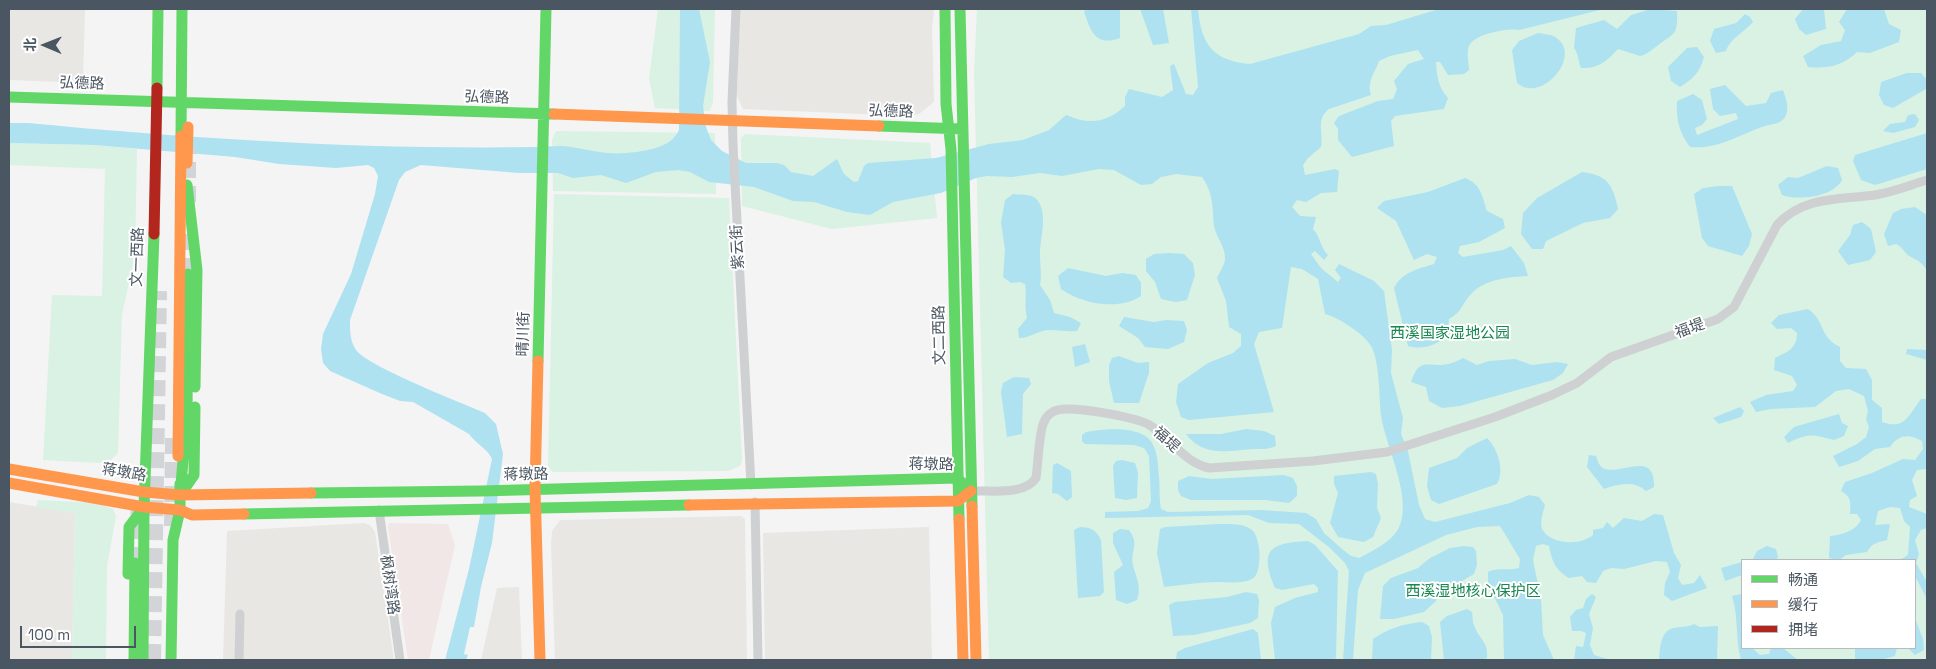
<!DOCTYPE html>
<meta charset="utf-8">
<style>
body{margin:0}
#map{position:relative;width:1936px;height:669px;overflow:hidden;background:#f4f4f4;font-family:"Space Grotesk","Noto Sans SC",sans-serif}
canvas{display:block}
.frame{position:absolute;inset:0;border:10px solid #4a5661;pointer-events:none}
.legend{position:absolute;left:1741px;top:559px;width:175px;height:90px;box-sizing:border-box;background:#fff;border:1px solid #b7bbc0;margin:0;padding:6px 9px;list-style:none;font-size:15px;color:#4a5661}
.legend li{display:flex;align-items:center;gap:10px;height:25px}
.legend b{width:25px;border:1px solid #b7bbc0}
.north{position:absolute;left:20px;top:20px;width:50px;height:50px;-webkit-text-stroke:4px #fff;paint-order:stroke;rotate:271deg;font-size:14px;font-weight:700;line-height:20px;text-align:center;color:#4a5661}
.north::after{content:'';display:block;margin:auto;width:18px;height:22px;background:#4a5661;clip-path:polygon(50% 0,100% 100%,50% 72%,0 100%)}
.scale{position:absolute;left:20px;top:626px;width:116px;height:22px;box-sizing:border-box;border:2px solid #4a5661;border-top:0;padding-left:6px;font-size:15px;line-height:18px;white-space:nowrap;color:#4a5661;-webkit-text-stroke:4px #fff;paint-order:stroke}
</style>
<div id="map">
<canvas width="1936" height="669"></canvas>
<div class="frame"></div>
<ul class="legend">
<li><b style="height:6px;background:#63d668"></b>畅通</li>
<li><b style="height:6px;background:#ff974d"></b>缓行</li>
<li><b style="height:6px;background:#b3261e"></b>拥堵</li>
</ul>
<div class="north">北</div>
<div class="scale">100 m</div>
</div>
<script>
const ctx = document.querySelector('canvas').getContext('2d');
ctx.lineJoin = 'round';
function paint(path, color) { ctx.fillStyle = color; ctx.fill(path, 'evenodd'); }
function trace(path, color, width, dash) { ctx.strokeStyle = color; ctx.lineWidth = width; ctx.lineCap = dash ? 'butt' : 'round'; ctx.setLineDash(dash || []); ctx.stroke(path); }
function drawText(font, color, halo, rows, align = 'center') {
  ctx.font = font + ' "Space Grotesk","Noto Sans SC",sans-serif'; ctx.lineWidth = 4; ctx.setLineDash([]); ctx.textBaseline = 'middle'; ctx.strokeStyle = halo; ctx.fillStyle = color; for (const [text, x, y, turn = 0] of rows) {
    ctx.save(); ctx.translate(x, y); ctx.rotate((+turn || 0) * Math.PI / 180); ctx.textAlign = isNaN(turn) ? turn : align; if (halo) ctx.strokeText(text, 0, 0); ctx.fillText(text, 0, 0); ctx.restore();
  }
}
paint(new Path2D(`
 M9 9H85L83 83 9 80Z
 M740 9H934L932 29 934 102 919 114 909 116 743 109 737 96Z
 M9 502 75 513 72 660H9Z
 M741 516 745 519 747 660H555L551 545 552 531 560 520Z
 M363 523 370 525 375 532 394 660H223L227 531Z
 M929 527 932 660H765L763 533Z
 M519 587 522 660H481L497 588Z`), '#e8e7e3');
paint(new Path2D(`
 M389 523 448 524 455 545 429 660H408L388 527Z`), '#f1e7e6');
paint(new Path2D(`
 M658 9H715L713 102 710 111 655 108 649 79Z
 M977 9H1927V660H989L974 73ZM1742 560H1915V648H1742Z
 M556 131 715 133 716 194 553 191 552 140Z
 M745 134 930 143 937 218 832 229 742 206 741 138Z
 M9 143 94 145 137 149 135 255 122 315 118 453 110 461 99 463 43 460 52 295 102 296 105 169 9 165Z
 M554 194 729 198 742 460 740 466 728 471 553 472 548 467Z
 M38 500 96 503 113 509 116 516 107 566 106 660H72L75 513 36 507Z`), '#d9f2e3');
paint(new Path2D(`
 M680 9H699L710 62 703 106 706 127 711 140 722 151 746 163H777L784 165 791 172 813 176 837 159 844 174 854 182 858 181 864 166 868 163 936 158 989 144 1023 140 1049 130 1066 115C1088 125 1107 123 1125 106V97L1129 89 1162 97 1173 90 1170 66 1174 64 1186 94 1193 95 1198 87 1191 9H1198C1201 44 1213 61 1250 64L1359 34 1371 26 1386 25 1439 9H1604L1519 30C1508 28 1474 34 1469 46 1466 52 1469 63 1469 70L1464 74 1448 75 1440 62H1436C1437 76 1438 87 1448 98L1444 109 1395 116 1391 121 1394 146 1352 157 1338 140V129L1334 123 1339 116 1378 101 1393 99 1397 89 1394 81 1408 64 1424 59 1418 50 1390 56 1379 61C1374 75 1367 81 1371 95L1329 109C1315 120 1324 132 1321 147L1308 158 1303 165 1305 175 1335 169 1339 171 1337 192 1321 193 1306 202 1297 200 1292 207 1300 216 1316 217 1313 229C1321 238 1320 247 1328 255L1324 260 1315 251 1311 254 1321 268 1338 282 1341 278 1335 270 1339 264 1374 281 1384 291 1392 350 1391 373 1403 418 1401 434 1408 451 1419 505 1425 519 1435 522 1510 503 1529 495 1539 497 1545 505C1543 513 1538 525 1544 532 1554 545 1582 545 1593 535V530L1603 528 1607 522 1613 528 1624 518 1642 521 1654 514 1663 515 1674 553 1681 565 1678 578 1682 585 1694 583 1700 575 1707 588 1672 601 1664 595 1665 583 1670 572 1667 562 1656 561 1624 569 1611 568 1603 571 1596 583 1587 582 1582 576 1569 578C1555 570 1552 561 1549 546L1543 544 1536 546 1533 560 1541 599 1543 635 1554 660H1504L1503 615 1488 584V572C1498 567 1507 571 1519 568L1520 559 1500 526 1477 527 1446 535 1365 573 1358 590 1353 660H1343L1349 571 1345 563 1329 547 1299 524 1269 523 1248 515 1105 518V512L1138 511 1148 508 1151 501 1149 456 1144 448 1134 445 1085 444 1082 441V435L1086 432C1105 429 1146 424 1154 447 1158 455 1158 468 1159 477 1160 488 1159 498 1161 509L1168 512 1261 510 1306 513 1316 519 1324 533 1342 549 1351 556 1359 558C1374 550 1394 541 1400 525 1411 497 1388 450 1382 421 1378 400 1381 364 1371 346 1364 334 1338 317 1325 314L1318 279 1302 269 1291 267 1282 328 1259 332 1254 344 1274 412 1189 420 1181 417 1176 402 1178 384 1208 363 1233 353 1241 346V334L1229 327 1226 301 1217 278C1219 273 1224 266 1225 260 1226 247 1216 237 1214 226 1212 207 1214 194 1202 177L1176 174 1161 177 1152 184 1141 185 1114 170 1099 169 1062 176 1040 173 1012 177 987 176 976 178 941 193 893 202 870 215 847 212 814 202 793 201 754 187 709 182 690 172 678 170 656 172 626 183 601 175 573 178 558 173H519L421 165 405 172 399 180 350 320C350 331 350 341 356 350 367 366 462 403 485 413L496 424 503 454 492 543 481 587 474 627H470L464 654 468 655 466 660H445L469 569 492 459C487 448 476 444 469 434L413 402 400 401 382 394 330 371 323 363 321 349 323 334 351 274 375 194 378 176 374 168 368 165 336 168 279 164 235 157 94 145 9 143V123H28C195 139 369 150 537 147 548 147 560 145 571 147 590 150 607 155 627 153 646 151 671 148 679 130Z
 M1086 9H1120V38C1095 47 1091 31 1084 12Z
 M1140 9H1163L1169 43 1153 45Z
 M1651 9 1677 11C1678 36 1674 33 1657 46 1651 50 1648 54 1640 56L1618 49C1607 61 1598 69 1581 68 1578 61 1579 55 1574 48L1576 28 1604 20 1617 29 1631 15Z
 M1803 9H1824L1826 29 1806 35 1799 29 1795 19Z
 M1847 9H1884L1889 24 1901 30 1899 42 1870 53 1857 52C1843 66 1827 69 1808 67L1803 56 1821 45 1841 41 1845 30 1839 22Z
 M1745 14 1750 17 1753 22C1744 33 1730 38 1726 51L1716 53 1710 41 1714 29 1736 23Z
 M1538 33C1542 34 1549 34 1553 36 1582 50 1552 92 1528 88 1524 88 1520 85 1517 83L1512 50 1519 41Z
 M1697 47 1704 57C1700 72 1693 79 1680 87L1671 81 1668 67 1687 48Z
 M1907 73H1921L1927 80 1926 89 1893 108 1884 105 1879 95 1881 82Z
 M1725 85 1746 106 1766 103 1771 93 1783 90C1786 99 1790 108 1785 117 1781 124 1772 124 1765 126 1740 134 1718 150 1690 147 1679 132 1676 120 1677 101L1693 94 1702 100 1707 119 1702 125 1695 128 1697 135 1738 119 1736 113 1720 116 1713 109 1710 89Z
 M1915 114 1919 120 1915 127 1893 133 1883 131 1890 124 1905 122 1908 115Z
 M1927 133V169L1875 185 1861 180 1853 161 1855 155Z
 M1827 166 1838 168 1842 180C1833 197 1799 201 1782 195L1778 185 1788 177 1798 178Z
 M1582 172C1608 175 1613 185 1618 209L1610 218 1583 223 1546 241 1543 249H1532L1521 234 1523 213 1537 198Z
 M1465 178C1481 184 1482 196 1487 211L1503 219 1505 228 1479 242 1460 246 1458 253 1463 257 1503 250 1511 246 1524 263 1528 276C1509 277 1486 279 1472 293 1461 304 1464 310 1449 319L1447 336C1434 346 1424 350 1408 346L1394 288C1402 272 1418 269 1434 264L1437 257 1427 254 1414 260 1396 221 1377 208 1384 201 1428 192Z
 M1719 186H1732L1752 234 1749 246 1742 256 1708 246 1702 238 1694 194 1703 188Z
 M1013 194C1021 195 1033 193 1038 201 1048 215 1040 238 1040 254 1040 266 1042 274 1040 285L1050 300 1054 313 1070 317 1081 323 1077 331C1067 332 1059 330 1050 330 1038 330 1031 338 1019 338L1018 329 1027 318C1024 306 1027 296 1025 284L1020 282 1011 283 1003 277 1005 250 1001 222 1005 200Z
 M1915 207 1927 215V271C1922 261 1917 261 1908 255 1903 251 1903 247 1896 244L1888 246 1884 234 1893 213 1901 209Z
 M1862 222 1871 229 1876 252 1870 260 1848 265 1838 251 1850 235 1853 225Z
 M1169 253 1184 254 1193 263 1195 275 1187 300 1176 302 1161 299 1155 282 1146 271V259L1154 254Z
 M1068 268 1106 276 1122 273 1136 275 1141 283V296C1119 311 1082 304 1061 289L1058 276Z
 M1808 309C1825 320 1819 337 1840 347V361L1846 368 1866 369 1872 380V400L1882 408V422C1905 430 1908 416 1921 399H1927V469L1917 470 1912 480 1917 496 1910 500 1909 507 1927 514V528L1921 530 1915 540 1919 554 1916 563 1927 582V599L1915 576V560H1900L1908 555 1910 527 1904 521 1900 508 1890 507 1878 511 1875 525 1890 524 1887 540C1877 543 1873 542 1867 552L1846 555 1839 560 1829 558 1830 536C1841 535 1856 531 1861 520L1857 514H1850C1851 503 1851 496 1841 491L1845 482 1872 473 1903 459 1915 460 1923 449 1922 441C1909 434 1899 434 1890 447L1875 449 1858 461 1839 467 1833 456 1857 444 1866 437 1869 427 1866 419 1868 411 1864 396 1849 389 1836 391 1815 407 1771 409 1756 412 1750 402 1766 395 1793 391 1797 385 1792 376 1774 370 1775 358C1787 352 1797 349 1797 333L1791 328 1777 329 1771 323 1779 315Z
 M1124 317 1154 322 1166 320 1184 321 1187 330 1184 342 1168 349 1145 347 1138 338 1119 326Z
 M1085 344 1090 362 1075 367 1072 347Z
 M1907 349 1927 350V360L1906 354Z
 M1119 356 1138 363 1149 362V373L1139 403H1114L1109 381V365L1112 358Z
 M1463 358 1477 365 1489 361 1515 359 1532 365 1557 362 1568 364 1563 373 1553 380 1460 406 1442 408 1429 401 1426 387 1411 382C1420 356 1427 368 1448 364 1453 363 1459 360 1463 358Z
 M1014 377 1029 378 1031 384 1023 394 1022 434 1007 437 1001 392 1003 383Z
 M1740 407 1744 411 1741 417 1719 424 1713 418Z
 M1839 414 1842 423 1848 426 1844 436 1834 440C1813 435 1810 432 1788 443L1784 437 1794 427Z
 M1246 429 1264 431 1275 436 1276 446C1267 450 1262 449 1252 449 1227 451 1203 457 1186 434H1221Z
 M1487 438C1498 449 1505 471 1497 484L1439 504 1431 500 1427 486 1429 468 1457 458 1467 448Z
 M1589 455 1596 456C1598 461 1599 467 1605 469 1624 474 1655 450 1654 487L1646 491C1634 480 1618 484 1604 489L1587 467Z
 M1122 460 1135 463 1138 472 1137 498 1126 500 1115 498 1113 466 1116 461Z
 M1057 463 1071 471 1072 497 1067 501 1058 494 1052 493 1053 465Z
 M1371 472 1376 474 1378 484 1377 508 1381 518 1373 537 1364 542 1338 537 1330 523 1338 493 1334 484V476Z
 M1284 475 1293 478 1297 486V496L1289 503 1265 500H1191L1181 496 1178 490V481L1189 476 1212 479Z
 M1219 524C1229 524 1244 523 1252 530 1261 537 1263 574 1252 579 1242 584 1229 582 1218 582 1200 582 1182 585 1164 587L1157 553 1160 529 1165 527Z
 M1080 527C1091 527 1096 530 1101 540L1104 592 1100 596 1078 598 1074 530Z
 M1120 529 1129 530C1140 545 1130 551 1133 565 1136 578 1142 586 1137 600L1127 604 1116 600 1114 572 1123 565 1113 543V533Z
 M1308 541 1315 545 1338 571 1336 657 1335 660H1275L1271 623 1275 607 1295 598 1318 592V588L1314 584 1282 590 1275 588C1259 550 1269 543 1308 541Z
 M1464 546 1473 547 1476 551 1477 565 1474 574 1450 588 1424 612 1394 619H1380L1383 586 1391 578 1418 568 1430 558 1450 548Z
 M1767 546 1776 549 1778 557 1776 560H1747L1753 559 1757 551Z
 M1742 562V575L1725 581 1721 568Z
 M1246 592 1257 594 1259 600 1258 618 1250 623 1194 635 1173 636 1169 605 1175 602 1227 597Z
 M1592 594 1596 597 1589 614 1593 628 1590 645 1594 655 1611 660H1574L1576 646 1583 647 1586 633 1581 631H1572L1570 617 1576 610 1583 608 1586 599Z
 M1741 594 1742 648H1752L1760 655 1769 654 1771 648H1783L1798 660H1741C1735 639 1739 618 1732 596Z
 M1467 609 1472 612C1473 616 1472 621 1474 625 1478 638 1489 642 1487 658L1482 660H1444L1440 622 1447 616Z
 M1915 618 1923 639 1924 650 1915 655 1908 648H1915Z
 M1422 622 1429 626 1432 637 1431 660H1372L1373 639C1389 628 1403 624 1422 622Z
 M1694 624 1700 627 1718 626 1717 660H1659C1660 650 1660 630 1674 628 1682 626 1686 628 1694 624Z
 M1253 629 1258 633 1261 660H1176L1177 652 1185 648Z
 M1855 648H1897L1895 656 1880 660H1855Z`), '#aee2f0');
trace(new Path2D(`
 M188 202V149
 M188 274V226
 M172 526 173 438
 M135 563 139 505
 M153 660 159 291`), '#d2d4d7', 16, [16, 8]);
trace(new Path2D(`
 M736 9 732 102 733 145 751 485
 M971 491C991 490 1024 496 1036 478 1038 465 1039 431 1044 422 1046 416 1052 411 1058 410 1073 406 1138 417 1151 426 1172 440 1184 462 1209 468L1313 461 1387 452 1495 417 1552 395 1577 383 1611 357 1718 319 1734 307 1777 225C1803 196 1839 200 1875 195 1893 192 1910 185 1927 180
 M755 502 758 660
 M379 510 400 660
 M239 660 240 614`), '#ced0d2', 9);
trace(new Path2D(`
 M945 9 946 104 951 149 959 519
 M960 9 972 506
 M157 88 158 9
 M9 97 554 114
 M879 126 963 129
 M181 136 182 9
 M187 185 197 270 195 387
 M538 361 546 9
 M311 493 481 491 957 478 971 491
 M180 495 194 475 195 407
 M180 495 187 416 188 274
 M244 514 689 505
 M128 574 129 527 144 507
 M134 660 135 563
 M143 660 144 507 154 234
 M171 660 173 540 180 510V484`), '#63d668', 11);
trace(new Path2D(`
 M554 114 879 126
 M538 361 535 489 540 660
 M178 456 181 136
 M9 469 144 492 180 495 311 493
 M9 483 144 507 180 510 192 515 244 514
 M689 505 958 501 971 491
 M972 506 976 660
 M959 519 963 660`), '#ff974d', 11);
trace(new Path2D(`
 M154 234 157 88`), '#b3261e', 11);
trace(new Path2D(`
 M187 163 188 127`), '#ff974d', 11);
drawText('15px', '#4a5661', '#fff', [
 ["弘德路",82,84,2],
 ["弘德路",487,98,2],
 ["弘德路",891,112,2],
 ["紫云街",738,247,-93],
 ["文一西路",138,257,-88],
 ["福堤",1690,329,-20],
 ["晴川街",524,334,-88],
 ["文二西路",940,335,-91],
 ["福堤",1166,440,42],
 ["蒋墩路",931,465,1],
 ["蒋墩路",124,473,9],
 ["蒋墩路",526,475,-1],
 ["枫树湾路",389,585,82]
]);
drawText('15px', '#17864f', '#fff', [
 ["西溪国家湿地公园",1450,334],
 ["西溪湿地核心保护区",1473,592]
]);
</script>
